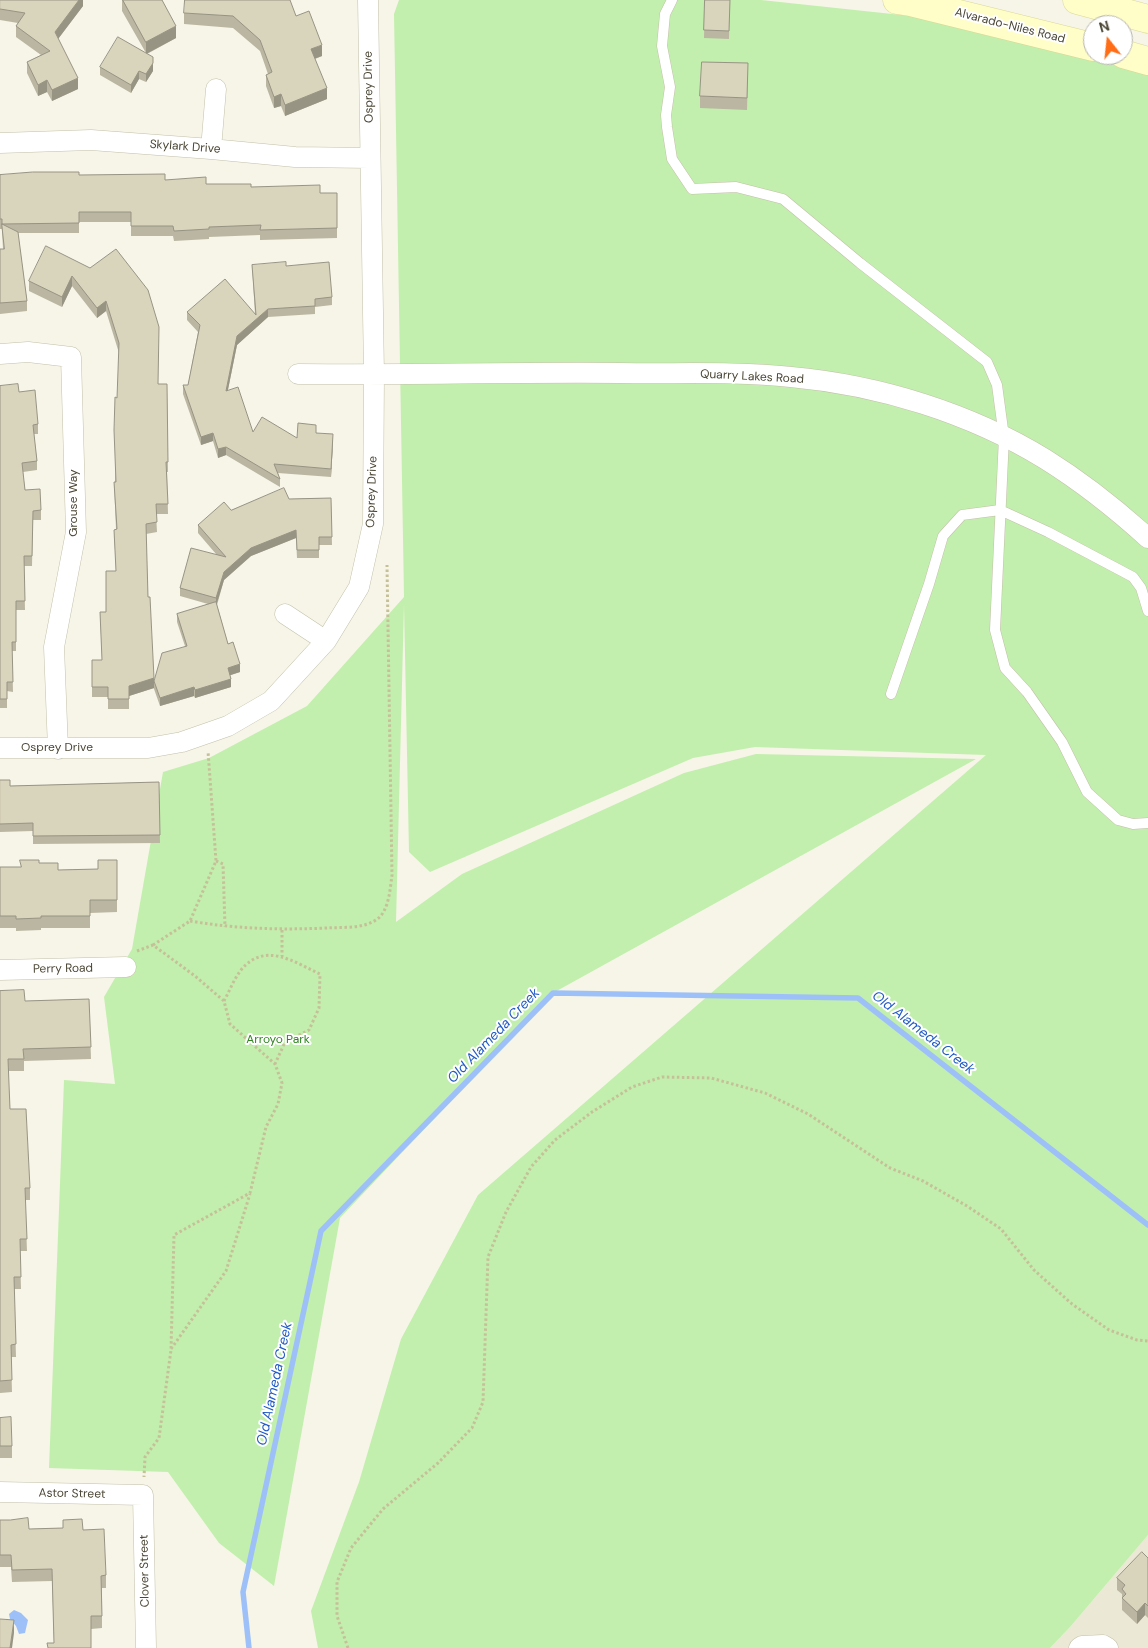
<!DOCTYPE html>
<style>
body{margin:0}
#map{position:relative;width:1148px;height:1648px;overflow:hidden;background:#f6f5e8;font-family:"DM Sans",sans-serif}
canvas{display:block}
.north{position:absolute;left:1083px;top:15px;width:50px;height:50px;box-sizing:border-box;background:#fff;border:1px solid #b7b5af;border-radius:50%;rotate:344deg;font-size:14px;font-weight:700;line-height:20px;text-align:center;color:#4b4736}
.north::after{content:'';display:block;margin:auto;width:18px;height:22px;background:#ff6d16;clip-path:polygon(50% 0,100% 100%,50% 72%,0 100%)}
</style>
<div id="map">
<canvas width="1148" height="1648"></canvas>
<div class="north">N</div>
</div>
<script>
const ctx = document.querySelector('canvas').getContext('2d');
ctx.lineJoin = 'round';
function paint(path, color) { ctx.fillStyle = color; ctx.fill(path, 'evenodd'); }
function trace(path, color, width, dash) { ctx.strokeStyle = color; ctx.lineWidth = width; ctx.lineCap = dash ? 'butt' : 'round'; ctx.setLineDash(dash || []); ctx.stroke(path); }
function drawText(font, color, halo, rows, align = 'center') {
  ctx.font = font + ' "DM Sans",sans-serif'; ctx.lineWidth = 4; ctx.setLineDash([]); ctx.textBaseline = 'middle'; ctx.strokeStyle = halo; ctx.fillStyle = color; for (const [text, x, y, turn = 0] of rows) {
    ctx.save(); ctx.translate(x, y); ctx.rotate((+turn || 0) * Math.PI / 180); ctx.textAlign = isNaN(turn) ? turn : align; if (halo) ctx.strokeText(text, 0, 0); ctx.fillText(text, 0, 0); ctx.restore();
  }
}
paint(new Path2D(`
 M1148 1535V1648H1050L1071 1626Z`), '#ebe9d6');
paint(new Path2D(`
 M399 0H761L911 16 1148 70V1535L1071 1626 1050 1648H318L311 1611 359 1482 401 1339 478 1195 986 755 755 747 693 758 430 872 409 852 404 604 396 922 462 874 684 773 756 754 976 759 553 993 340 1218 274 1586 219 1543 168 1472 49 1468 64 1080 115 1084 104 997 132 949 163 772 209 758 307 706 404 597 394 14Z`), '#c2efad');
paint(new Path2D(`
 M14 1610 21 1613 28 1620 25 1633 19 1634 16 1626 10 1619 9 1614Z`), '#9ec0f9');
trace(new Path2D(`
 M249 1648 243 1592 321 1231 553 993 858 998 1148 1225`), '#9ec0f9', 5.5);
const lane = new Path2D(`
 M672 0 665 14 662 46 670 87 666 115 667 127 672 159 692 189 736 187 783 199 860 263 987 362 997 385 1004 437 995 630 1005 668 1027 692 1062 742 1087 792 1118 820 1133 824 1148 823
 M891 694 929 584 943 536 962 515 1000 510 1048 532 1133 577 1141 588 1148 611`);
const street = new Path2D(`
 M0 143 91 140 211 149 295 157 370 158
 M211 149 216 89
 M0 354 28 352 71 357 76 532 54 647 58 749
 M298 374C406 375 513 372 621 373 677 374 735 371 791 377 879 385 970 413 1045 459 1082 482 1116 509 1148 538
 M285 614 326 641
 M0 748H148L182 742 228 726 271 701 326 641 359 587 373 524 374 374 368 0
 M0 970 126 967
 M0 1492 143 1495 146 1648
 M1079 1648 1082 1646 1103 1645 1108 1648`);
const secondary = new Path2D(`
 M897 0 910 2 1093 47
 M1077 0 1148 19
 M1123 54 1148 61`);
trace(lane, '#c3c0aa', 11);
trace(street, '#c3c0aa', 21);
trace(secondary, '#dbd893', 29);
trace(new Path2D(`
 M216 861 223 864 225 927
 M190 921C237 929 280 930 327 928 343 927 362 929 376 920 389 912 390 889 392 875L387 565
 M282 930V956
 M153 945 190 921 216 861 208 751
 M137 951 153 945 195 976 224 1001 230 1024 275 1064 282 1083 278 1104 266 1127 250 1193 174 1235 171 1350 159 1438 145 1457 144 1477
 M224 1001C229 992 234 979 241 970 265 941 294 962 320 974L319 1008 309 1030 285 1042 275 1064
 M171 1349 226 1271 250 1194
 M348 1648 337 1616V1582L351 1548 383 1509 438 1463 472 1428 483 1402 488 1257 506 1212 531 1167 555 1140 592 1112 632 1087 662 1077 711 1078 765 1093 808 1114 890 1168 923 1181 967 1206 1001 1229 1034 1270 1072 1304 1109 1330 1137 1340 1148 1341`), '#c6c099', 3, [2.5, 2.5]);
trace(lane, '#fff', 10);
trace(street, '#fff', 20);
trace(secondary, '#fffec9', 28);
paint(new Path2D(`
 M0 0H83V6L58 39 78 89 52 101 47 92 38 96 27 73V62L41 55 16 37V26L18 23 0 20Z
 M122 0H162L176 38 147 54 153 71 146 82 139 79 131 93 100 75V67L146 53 122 11Z
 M705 0H730L729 39 704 38Z
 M184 13 296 16 322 56 315 59 327 99 285 116 281 106 274 108 266 86V75L268 74 260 51 233 28 184 24Z
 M748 75 747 110 700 108V96Z
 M0 175H79L165 180 206 184 251 187 320 193H337V238L260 240V235L209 237V239L174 241 173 236H131V222H79V233H18L27 301V311L0 314V249H3L2 229H0Z
 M252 265 286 266 332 297V305L315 307V314L268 317 237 345 228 390 253 432 297 438 316 433 333 442 331 477 278 473 280 479V487L226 455 218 458 213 441 201 445 183 394V385H188L198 332 187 320V312L255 314Z
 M90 268 158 384H167L168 472H167L168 514H156L157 532 146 534 148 597 154 688 129 696V709H108V697H92V660H102L100 612H106L116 571 114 530 116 529 114 482H115L119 353 106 311 97 318 72 286 62 307 29 291V281Z
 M0 386 19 392 38 424V434H34L37 461V470L23 472 25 490 41 510V520H33L32 566H24L25 610H16V651H12L13 692 7 691V708H0Z
 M331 498 332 545H319V558H297L296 538 251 556 224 580 217 605 228 644 240 672 230 675 231 687 195 698 194 696 160 706 154 689V681L185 646 177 622V614L208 604 180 596V588L216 554 198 533V525L231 510 289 499Z
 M0 780 10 786 159 782 160 843 33 844V831L0 832Z
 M117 860V912L90 913V928H41V930L16 931V928H0V867H21L39 863 58 870 98 869Z
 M0 991 25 1001 89 999 91 1059 24 1061V1071H8L10 1109 30 1188V1200H25L27 1251H20L21 1289H14L16 1357H11L12 1392 0 1393Z
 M0 1418 12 1446V1458H0Z
 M0 1520 29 1529 63 1528V1520L83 1530 106 1575V1588H102V1628L91 1629 54 1643 52 1581 12 1582 11 1567H0Z
 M1148 1558V1618L1145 1615 1137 1624 1122 1610V1594L1117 1590V1578Z`), '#bbb6a2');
paint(new Path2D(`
 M79 0H83V6L55 43V32Z
 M176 26V38L146 54V42Z
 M322 45V56L311 60V49Z
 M153 63V71L146 82V74Z
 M139 71V79L131 93V85Z
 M78 78V89L52 101V90Z
 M47 80V92L38 96V85Z
 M327 88V99L285 116V105Z
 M281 94V106L274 108V97Z
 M72 276V286L62 307V297Z
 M106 301V311L97 318V308Z
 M268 309V317L237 345 226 399V391L237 336Z
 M213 433V441L201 445V437Z
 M333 434V442L331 477V469Z
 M226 447V455L218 458V449Z
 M296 530V538L251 556 224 580 216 606V598L224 572 251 548Z
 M240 664V672L228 676V668Z
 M154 678V688L129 696V686Z
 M231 679V687L195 698V690Z
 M194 687V696L160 706V698Z
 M1145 1603V1615L1137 1624V1612Z
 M14 1620V1633L12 1648H10Z`), '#989484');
const building = new Path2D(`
 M0 0H79L55 32 78 78 52 90 47 80 38 85 27 62 50 51 16 26 25 13 0 9Z
 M123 0H162L176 26 146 42Z
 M185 0H290L296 16 309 11 322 45 311 49 327 88 285 105 281 94 274 97 266 75 272 72 260 40 233 16 184 13Z
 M705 0H730L729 31 704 30Z
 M118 37 153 57V63L146 74 139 71 131 85 100 67Z
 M702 62 748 63 747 98 700 96Z
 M33 172H79V175L165 174V180L206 177V184H251V187L320 185V193H337V228L260 230 261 225 209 227V229L174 231 173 226H131V212H79V223L2 224V219H0V175Z
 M2 224 18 232 27 301 0 303V249H4Z
 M46 246 90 268 116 249 148 290 159 327 158 384H167L168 462H166L168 504H156L157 522 146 524 148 597H150L154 678 129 686V699H108V687H92V660H102L100 612H106V571H116L114 530 117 529 114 482H116L114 430 115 397 117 398 119 343 106 301 97 308 72 276 62 297 29 281Z
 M286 262V266L329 262 332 297 315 299V306L268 309 237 336 226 391 238 387 253 432 262 417 297 438 298 423 316 425V433L333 434 331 469 274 464 280 479 226 447 218 449 213 433 201 437 183 385H188L200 325 187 312 225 279 256 315 252 265Z
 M18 384 19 392 35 390 38 424 33 425 37 461 22 463 25 490 40 489 41 510 33 511 32 556H24L25 601H16V642H12L13 682H7V699H0V386Z
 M284 488 289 499 331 498 332 537H319V550H297L296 530 251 548 224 572 216 598 180 588 191 548 226 557 198 525 224 502 231 510Z
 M216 602 228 644 233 642 240 664 228 668 231 679 195 690 194 687 160 698 154 681 162 653 187 646 177 614Z
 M0 780H10V786L159 782 160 835 33 836V823L0 824Z
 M20 860H39V863H58V870L98 869V860H117V900H90V916H41V918L16 919V916H0V867H21Z
 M24 990 25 1001 89 999 91 1047 23 1049 24 1059H8L10 1109H26L30 1188H25L27 1239H20L21 1277H14L16 1344 11 1345 12 1380 0 1381V991Z
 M11 1417 12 1446H0V1418Z
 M28 1518 29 1529 63 1528V1520L82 1519 83 1530 104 1529 106 1575 101 1576 102 1616H91V1648H48L47 1643H54L52 1569 12 1570 11 1555H0V1520H10Z
 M1142 1552 1148 1558V1606L1145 1603 1137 1612 1122 1598 1126 1594 1122 1589 1125 1585 1117 1578Z
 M0 1619 14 1620 10 1648H0Z`);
paint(building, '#d9d4bc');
trace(building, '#989484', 1);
drawText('12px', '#4b4736', '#fff', [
 ["Alvarado-Niles Road",1010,26,14],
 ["Osprey Drive",369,87,-91],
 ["Skylark Drive",185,147,4],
 ["Quarry Lakes Road",752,377,3],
 ["Osprey Drive",372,492,-88],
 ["Grouse Way",74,503,-90],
 ["Osprey Drive",57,748],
 ["Perry Road",63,969,-1],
 ["Astor Street",72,1494,1],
 ["Clover Street",145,1571,-91]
]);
drawText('12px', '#308521', '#fff', [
 ["Arroyo Park",278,1040]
]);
drawText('italic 14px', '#215bc5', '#fff', [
 ["Old Alameda Creek",923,1033,38],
 ["Old Alameda Creek",494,1036,-46],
 ["Old Alameda Creek",275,1384,-78]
]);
</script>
